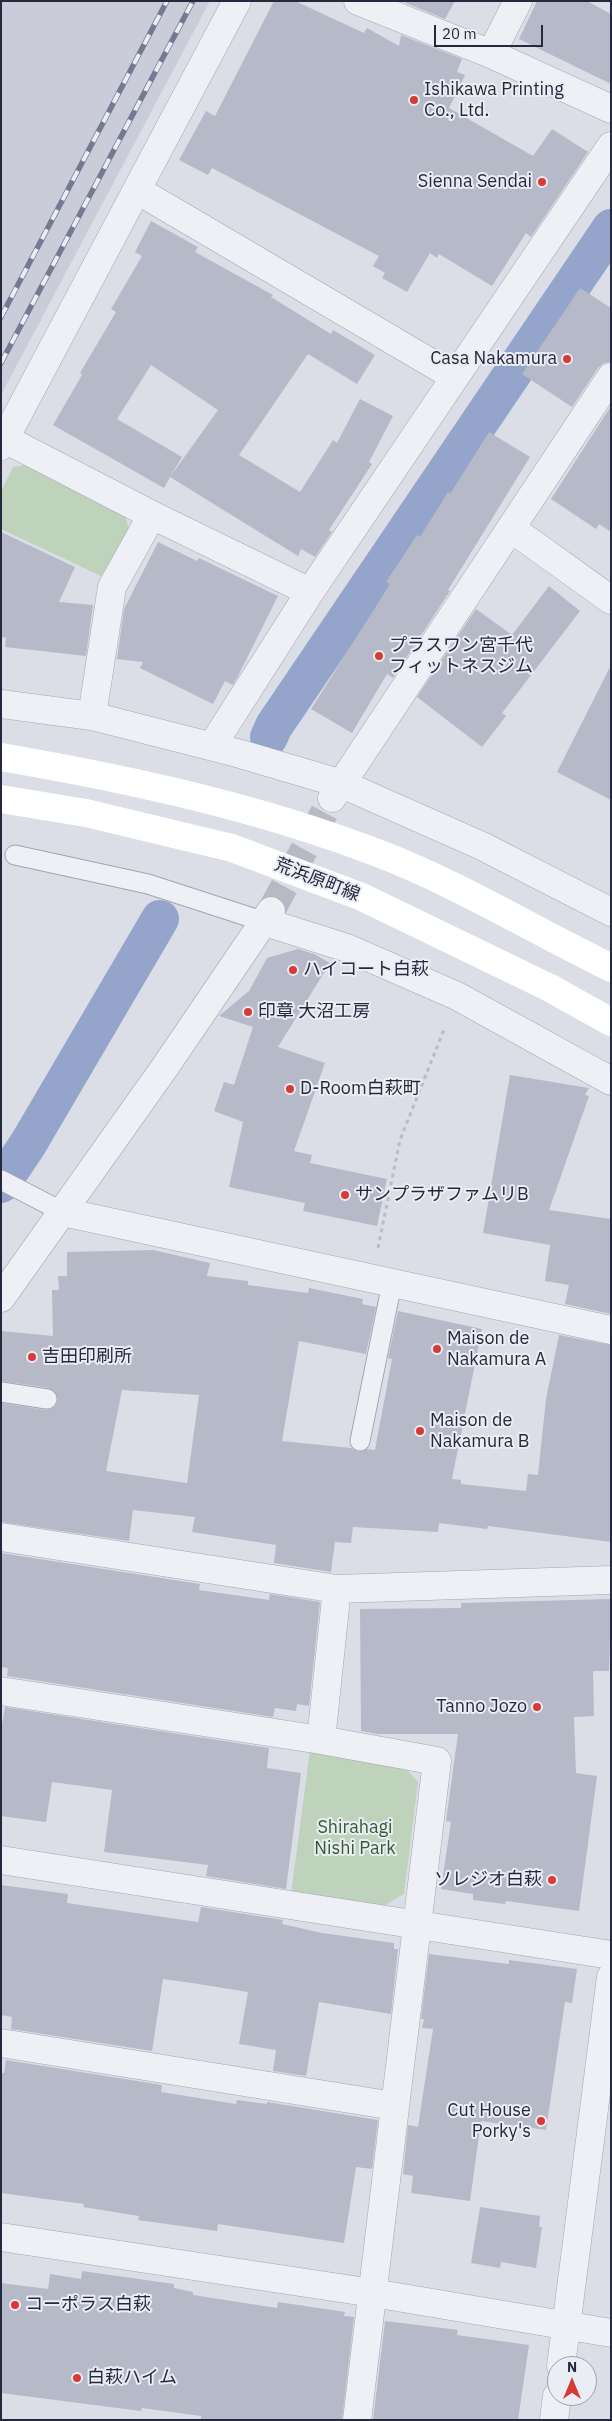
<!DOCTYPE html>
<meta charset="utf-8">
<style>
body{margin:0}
#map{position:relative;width:612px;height:2421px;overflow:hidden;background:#dcdee7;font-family:"IBM Plex Sans",sans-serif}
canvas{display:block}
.frame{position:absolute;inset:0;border:2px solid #25293e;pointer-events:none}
.north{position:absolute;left:547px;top:2356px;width:50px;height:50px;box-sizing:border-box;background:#ebedf5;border:1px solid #9c9fac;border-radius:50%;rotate:0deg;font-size:14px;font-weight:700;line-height:20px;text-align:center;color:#25293e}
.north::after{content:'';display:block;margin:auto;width:18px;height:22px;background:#d63b37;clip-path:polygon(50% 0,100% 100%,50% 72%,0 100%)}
.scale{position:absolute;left:434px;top:25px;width:109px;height:22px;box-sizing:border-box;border:2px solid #25293e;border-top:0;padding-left:6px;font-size:15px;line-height:18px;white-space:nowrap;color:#25293e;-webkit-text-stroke:4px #ebedf5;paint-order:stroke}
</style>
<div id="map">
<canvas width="612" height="2421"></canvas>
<div class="frame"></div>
<div class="north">N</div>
<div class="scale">20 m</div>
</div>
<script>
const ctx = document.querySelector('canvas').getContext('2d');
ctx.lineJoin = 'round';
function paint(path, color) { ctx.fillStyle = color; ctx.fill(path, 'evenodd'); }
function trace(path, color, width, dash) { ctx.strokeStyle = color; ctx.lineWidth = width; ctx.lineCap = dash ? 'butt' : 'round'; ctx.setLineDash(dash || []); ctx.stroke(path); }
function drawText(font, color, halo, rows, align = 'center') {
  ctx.font = font + ' "IBM Plex Sans","Noto Sans JP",sans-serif'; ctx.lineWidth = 4; ctx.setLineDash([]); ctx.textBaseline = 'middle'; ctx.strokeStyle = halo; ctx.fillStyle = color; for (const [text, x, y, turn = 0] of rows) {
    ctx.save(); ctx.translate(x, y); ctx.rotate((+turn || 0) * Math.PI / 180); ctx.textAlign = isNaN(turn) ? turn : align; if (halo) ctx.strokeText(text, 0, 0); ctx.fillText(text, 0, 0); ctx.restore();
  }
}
paint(new Path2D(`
 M1 1H210L1 395Z`), '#cacdd9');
paint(new Path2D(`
 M30 464 124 512 129 529 101 576 1 529V491L13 467Z
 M310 1750 404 1766 418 1782 404 1894 382 1907 291 1894Z`), '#bed2bc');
trace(new Path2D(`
 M269 737 274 726 611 228
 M1 1184 28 1144 160 919`), '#94a4ca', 38);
paint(new Path2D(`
 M274 1H295L364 33 367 28 399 46 401 35 462 59 457 72 465 75 449 108 533 156 552 129 588 152 531 237 526 233 492 286 439 254 437 258 430 253 407 292 382 278 385 273 373 266 379 256 212 168 208 175 179 160 206 111 215 116Z
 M406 1H455L445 19 406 3Z
 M537 1H587L611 14V84L519 39Z
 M151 221 198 247 195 252 273 295 271 297 331 334 333 330 375 355 357 384 308 354 239 455 300 492 333 440 337 443 360 399 393 416 369 462 372 464 329 530 332 532 315 557 301 549 298 556 170 477 164 488 53 425 82 375 80 373 116 312 111 309 142 256 135 252ZM151 365 218 410 170 477 182 457 117 419Z
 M580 288 611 308V362L604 363 598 368 572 407 522 374Z
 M611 406V532L599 524 596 529 551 499Z
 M489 432 530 457 448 590 450 591 393 678 387 674 352 733 311 709 390 584 386 582 417 535 420 537 448 492 450 494Z
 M1 532 75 567 59 602 93 605 86 656 5 647 6 638 1 637Z
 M158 542 197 561 199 558 278 596 238 676 233 685 225 681 213 704 140 668 143 662 117 659 124 609Z
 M549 586 580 611 502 713 506 716 482 747 417 697 476 609 512 635Z
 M611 665V800L557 772Z
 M298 949 314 954 330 963 278 1047 325 1063 294 1151 312 1155 310 1163 387 1179 377 1226 303 1211 305 1203 229 1187 243 1122 214 1111 224 1082 234 1085 253 1027 219 1016 249 991 267 958Z
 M510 1075 589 1088 585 1095 589 1096 549 1210 611 1219V1314L565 1304 569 1285 545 1281 550 1245 483 1233Z
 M153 1250 210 1263 207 1276 248 1281V1285L308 1293 309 1288 363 1299 362 1304 376 1307 366 1354 299 1341 282 1441 351 1448 358 1452 367 1449 375 1450 392 1359 388 1358 398 1311 482 1329 452 1479 461 1480V1484L526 1491 528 1474 538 1475 546 1399 559 1335 611 1345V1542L488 1526 487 1529 439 1523 438 1532 353 1527 351 1543 335 1542 331 1572 274 1563 276 1545 192 1532 195 1517 133 1510 129 1541 1 1522V1403L46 1410 55 1406 58 1400 54 1391 49 1388 1 1381V1331L53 1336 52 1290H59L58 1276H67V1252ZM122 1390 199 1395 187 1483 106 1471Z
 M1 1553 200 1584 199 1590 269 1600 270 1594 320 1602 309 1706 297 1704 296 1711 275 1708 273 1717 7 1676 8 1668 1 1667Z
 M611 1599 609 1671H593L594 1716 574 1717 576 1773 597 1776 579 1911 506 1901 505 1904 473 1900V1894L441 1889 451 1822 446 1821 458 1734H377L361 1731 360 1609 461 1608V1603Z
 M5 1707 269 1748 267 1768 301 1773 286 1889 206 1876 208 1865 104 1852 112 1790 52 1782 46 1822 1 1816V1731Z
 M1 1885 68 1894 67 1903 198 1922 201 1907 283 1920 282 1924 322 1933 394 1943V1949H398L391 2014 319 2002 306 2076 273 2071 276 2050 239 2044 248 1992 192 1983 163 1979 152 2051 11 2029 12 2017 1 2015Z
 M429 1954 509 1964V1960L577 1969 572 2003 565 2002 546 2130 481 2121 470 2201 411 2193 413 2176 403 2174 408 2125 418 2127 433 2029 422 2028 424 2019H421Z
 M6 2060 162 2085 161 2092 236 2104 237 2100 267 2104V2102L378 2120 372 2169 356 2167 344 2243 218 2224 217 2231 138 2220 139 2216 83 2207 84 2204 1 2193V2073H4Z
 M480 2207 540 2216 539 2227H542L536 2268 501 2262 500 2268 471 2263Z
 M82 2271 174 2284V2288L193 2292V2295L277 2308 278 2302 345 2312 344 2316 354 2317 342 2420H201V2416L142 2408 141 2411 1 2393V2283L48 2289 50 2274 81 2279Z
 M385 2321 458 2330 457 2335 529 2345 518 2420H373Z`), '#b6b9c7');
trace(new Path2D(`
 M271 911 332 798`), '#b7bac5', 28, [28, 14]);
const service = new Path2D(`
 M15 855 148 884 265 922
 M1 1180 63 1212
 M1 1392 47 1399
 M360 1441 392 1283`);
const minor = new Path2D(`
 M358 1 491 54 611 109
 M491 54 518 1
 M137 190 455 377
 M5 439 152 515 310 592
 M1 446 237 1
 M512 529 611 600
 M1 704 92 716 237 753 342 784 482 846 611 912
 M92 716 112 587 152 515
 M212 746 310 592 611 146
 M332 798 611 377
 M265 922 347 948 457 996 611 1081
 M63 1212 611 1330
 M1 1298 165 1067 271 911
 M1 1537 337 1589 611 1580
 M1 1691 321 1740 437 1761 357 2420
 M321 1740 337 1589
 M1 1860 611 1955
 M1 2043 394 2106
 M1 2237 373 2293 611 2333`);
const tertiary = new Path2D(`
 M561 2366 611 1977
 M554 2420 557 2396`);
trace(service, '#a1a4b1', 21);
trace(minor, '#a1a4b1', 29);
trace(tertiary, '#a1a4b1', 29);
trace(new Path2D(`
 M378 1248 400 1140 445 1027
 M273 1387 296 1296`), '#babcc5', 3, [4, 4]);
trace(service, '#eff0f5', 19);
trace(minor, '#eff0f5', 28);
trace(tertiary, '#eff0f5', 28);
trace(new Path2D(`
 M572 948 611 968
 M550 988 611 1022`), '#fff', 28);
const rail = new Path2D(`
 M1 317 167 1
 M1 363 193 1`);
trace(rail, '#747a92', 5.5);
trace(rail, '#ebedf5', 4, [11]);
trace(new Path2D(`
 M1 757C128 779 254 806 375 852 442 877 508 915 572 948
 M1 799 86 813 232 848 362 897 550 988`), '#fff', 28);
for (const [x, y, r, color] of [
 [414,100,5,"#d63b37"],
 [542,182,5,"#d63b37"],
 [567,359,5,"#d63b37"],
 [379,656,5,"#d63b37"],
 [293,970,5,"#d63b37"],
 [248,1012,5,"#d63b37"],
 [290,1089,5,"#d63b37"],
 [345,1195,5,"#d63b37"],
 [437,1349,5,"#d63b37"],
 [32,1357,5,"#d63b37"],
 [420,1431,5,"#d63b37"],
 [537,1707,5,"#d63b37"],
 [552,1880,5,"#d63b37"],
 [541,2121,5,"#d63b37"],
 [15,2305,5,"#d63b37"],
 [77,2378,5,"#d63b37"]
]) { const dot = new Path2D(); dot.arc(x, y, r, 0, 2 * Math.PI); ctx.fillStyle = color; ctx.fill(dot); trace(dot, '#ebedf5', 2); }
drawText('18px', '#25293e', '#ebedf5', [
 ["Ishikawa Printing",424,90],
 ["Co., Ltd.",424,111],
 ["Sienna Sendai",532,182,"right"],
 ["Casa Nakamura",557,359,"right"],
 ["プラスワン宮千代",389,646],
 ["フィットネスジム",389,667],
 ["ハイコート白萩",303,970],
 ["印章 大沼工房",258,1012],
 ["D-Room白萩町",300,1089],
 ["サンプラザファムリB",355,1195],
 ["Maison de",447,1339],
 ["Nakamura A",447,1360],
 ["吉田印刷所",42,1357],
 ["Maison de",430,1421],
 ["Nakamura B",430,1442],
 ["Tanno Jozo",527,1707,"right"],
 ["ソレジオ白萩",542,1880,"right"],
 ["Cut House",531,2111,"right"],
 ["Porky's",531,2132,"right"],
 ["コーポラス白萩",25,2305],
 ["白萩ハイム",87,2378]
], 'left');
drawText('18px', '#25293e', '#ebedf5', [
 ["荒浜原町線",317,880,21]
]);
drawText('18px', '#325b31', '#ebedf5', [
 ["Shirahagi",355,1828],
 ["Nishi Park",355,1849]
]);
</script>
